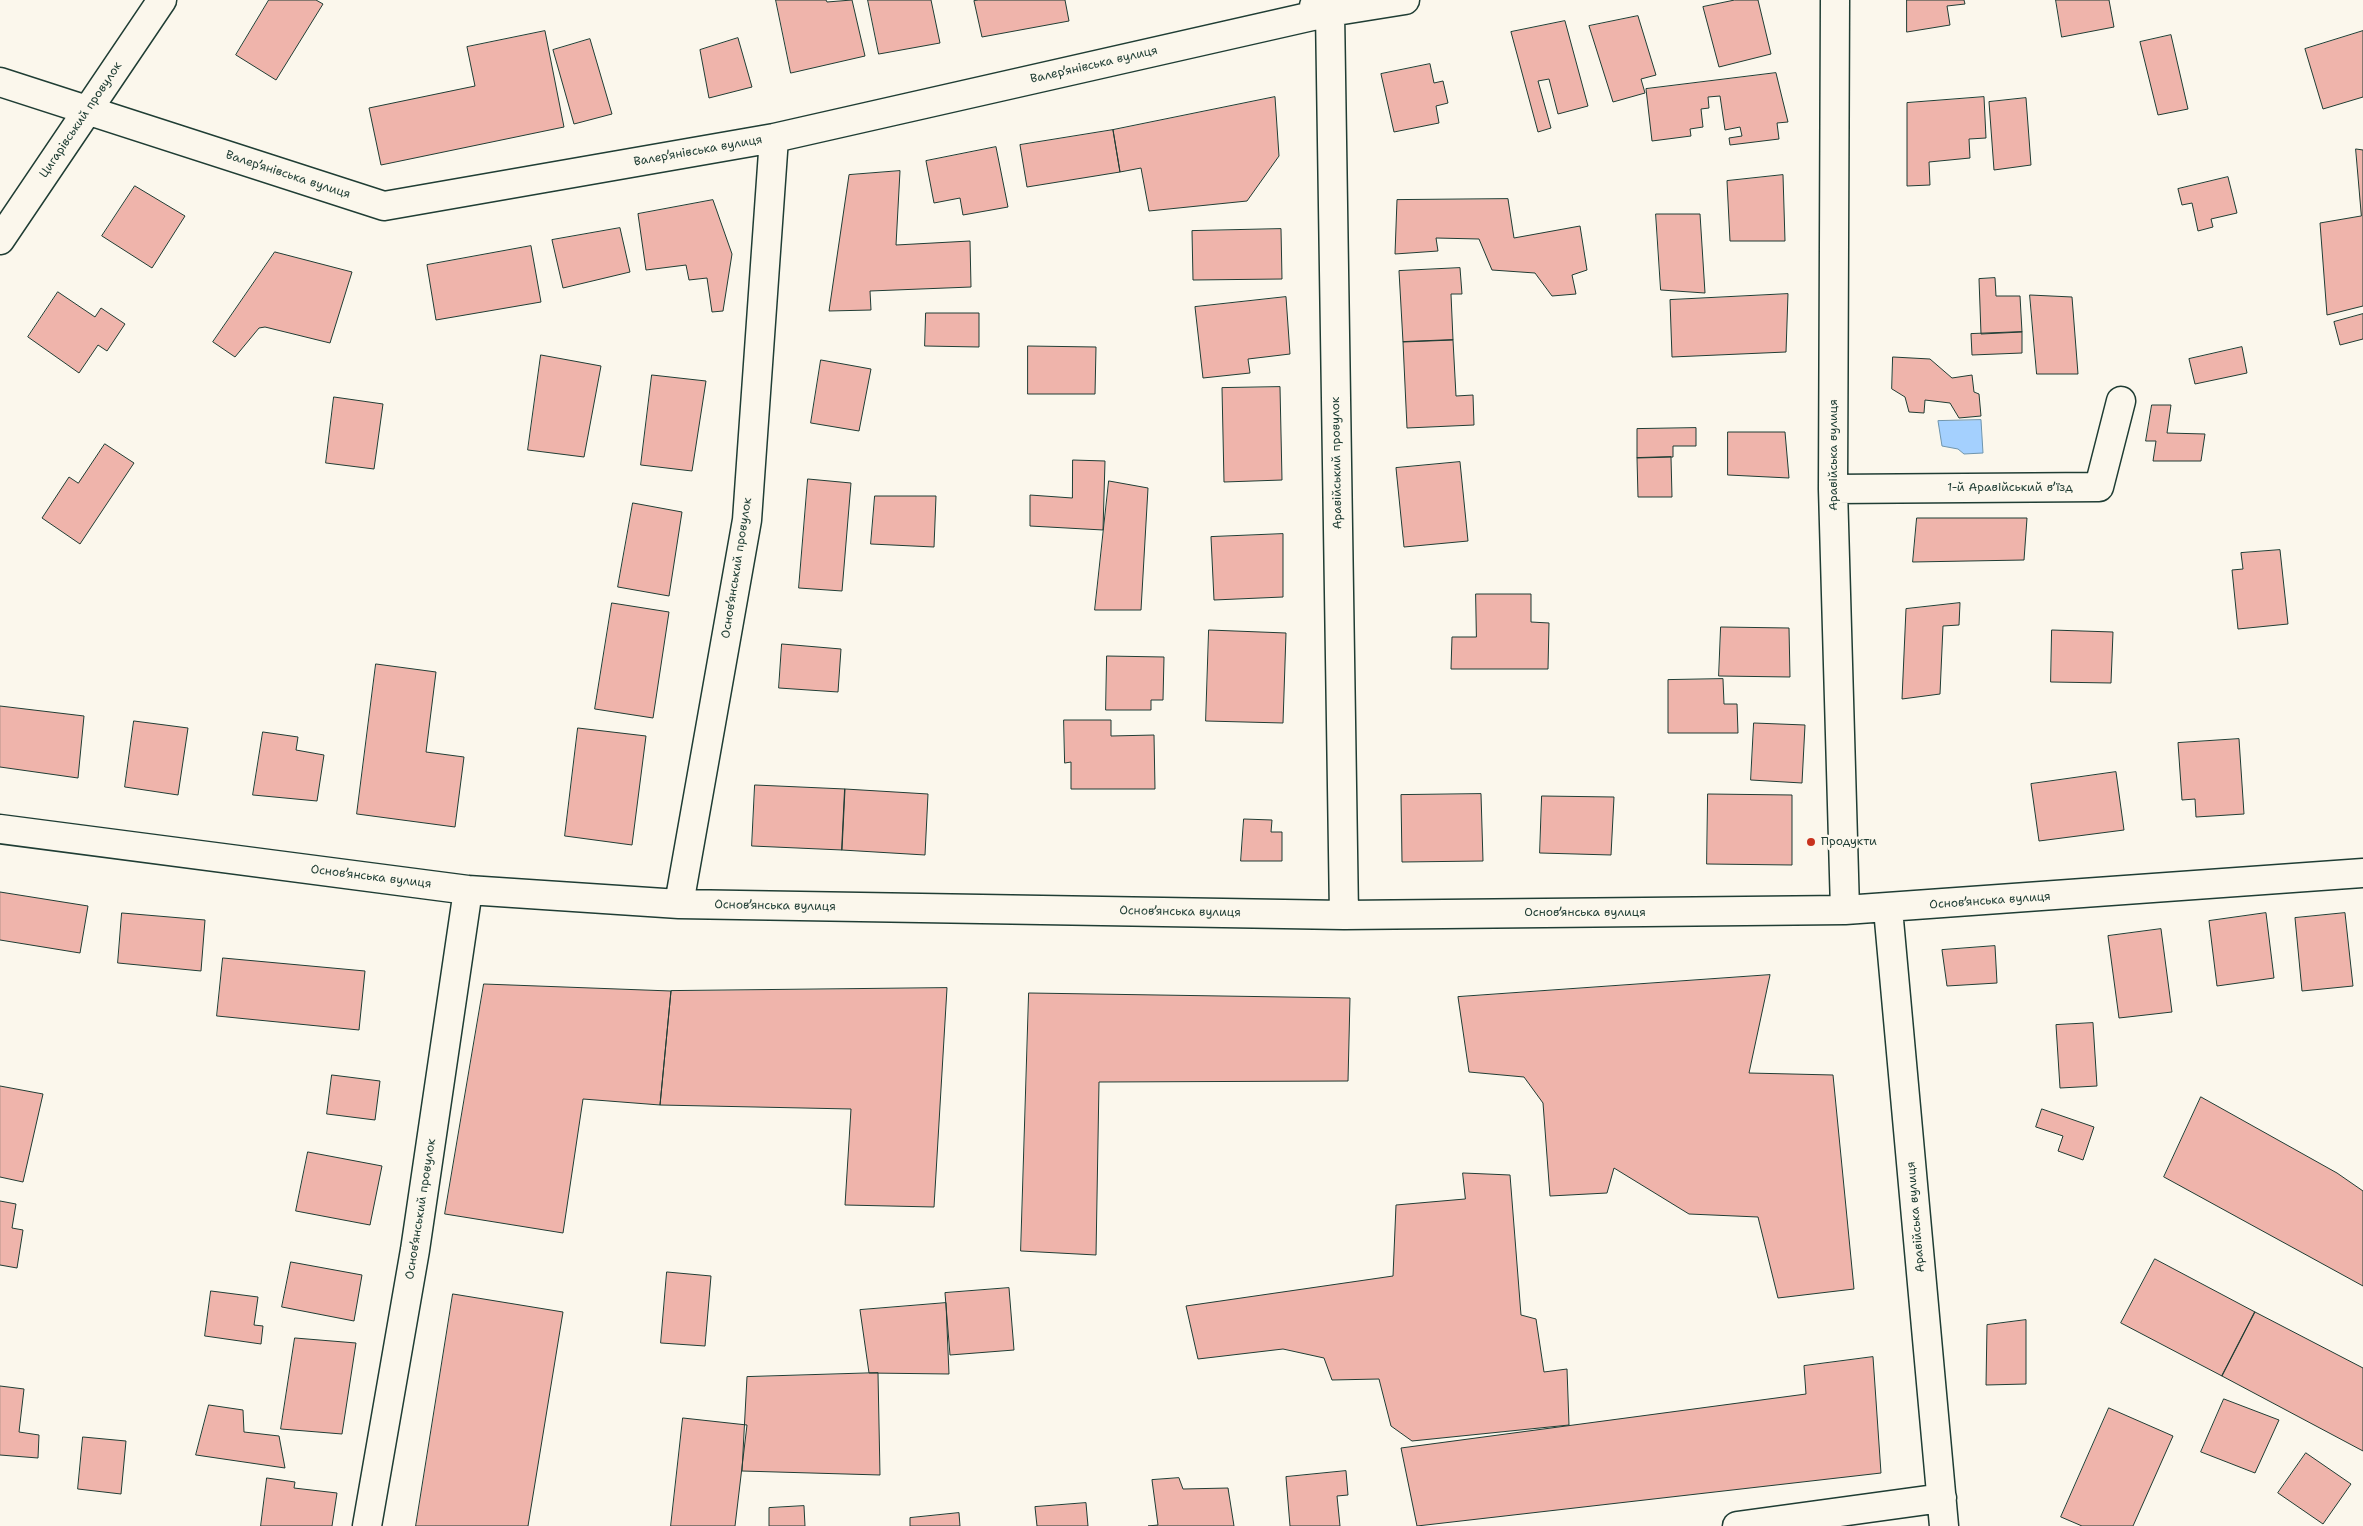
<!DOCTYPE html>
<meta charset="utf-8">
<style>
body{margin:0}
canvas{display:block;background:#fbf7ec}
</style>
<canvas width="2363" height="1526"></canvas>
<script>
const ctx = document.querySelector('canvas').getContext('2d');
ctx.lineJoin = 'round';
function paint(path, color) { ctx.fillStyle = color; ctx.fill(path, 'evenodd'); }
function trace(path, color, width, dash) { ctx.strokeStyle = color; ctx.lineWidth = width; ctx.lineCap = dash ? 'butt' : 'round'; ctx.setLineDash(dash || []); ctx.stroke(path); }
function drawText(font, color, halo, rows, align = 'center') {
  ctx.font = font + ' "Shantell Sans",sans-serif'; ctx.lineWidth = 5; ctx.setLineDash([]); ctx.textBaseline = 'middle'; ctx.strokeStyle = halo; ctx.fillStyle = color; for (const [text, x, y, turn = 0] of rows) {
    ctx.save(); ctx.translate(x, y); ctx.rotate((+turn || 0) * Math.PI / 180); ctx.textAlign = isNaN(turn) ? turn : align; if (halo) ctx.strokeText(text, 0, 0); ctx.fillText(text, 0, 0); ctx.restore();
  }
}
const water = new Path2D(`
 M1981 420 1983 453 1964 454 1958 449 1942 446 1938 421Z`);
paint(water, '#a4d0fe');
trace(water, '#6f95ad', 1);
const building = new Path2D(`
 M269 0H316L323 4 276 80 236 55Z
 M776 0H826L827 2 852 0 865 56 791 73Z
 M868 0H931L940 43 879 54Z
 M979 0H1065L1069 21 982 37 974 1Z
 M1735 0H1758L1771 54 1719 67 1703 7Z
 M1907 0H1964L1965 4 1947 6 1950 25 1907 32Z
 M2056 0H2109L2114 27 2062 37Z
 M1638 16 1656 75 1641 79 1645 93 1613 102 1589 26Z
 M1565 21 1588 106 1558 114 1549 79 1538 81 1551 128 1538 132 1511 32Z
 M545 31 564 127 381 165 369 108 475 86 467 47Z
 M2363 31V97L2323 109 2305 49Z
 M2171 35 2188 109 2158 115 2140 42Z
 M738 38 752 87 709 98 700 50Z
 M590 39 612 114 574 124 553 50Z
 M1430 64 1434 83 1443 81 1448 103 1436 106 1439 123 1394 132 1381 74Z
 M1776 73 1788 122 1777 123 1779 139 1730 145 1729 138 1742 136 1740 127 1725 130 1720 96 1708 97 1709 108 1701 109 1703 127 1690 129 1691 136 1652 141 1646 89Z
 M1275 97 1279 156 1247 201 1149 211 1141 168 1120 172 1113 130Z
 M1984 97 1986 138 1969 139 1970 158 1929 162 1930 185 1907 186V103Z
 M2026 98 2031 165 1994 170 1989 102Z
 M1113 130 1120 172 1027 187 1020 145Z
 M996 147 1008 207 963 215 960 198 934 203 926 161Z
 M2356 149 2363 150V306L2327 315 2320 223 2361 216Z
 M900 171 896 245 970 241 971 287 870 291 871 310 829 311 849 175Z
 M1783 175 1785 241H1730L1727 181Z
 M2228 177 2237 213 2211 219 2213 227 2198 231 2192 203 2182 205 2178 189Z
 M135 186 185 216 152 268 102 236Z
 M1508 199 1514 238 1580 226 1587 270 1572 275 1576 294 1552 296 1535 273 1492 270 1479 239 1436 238 1438 251 1395 254 1397 200Z
 M713 200 732 254 723 311 712 312 707 278 689 280 686 265 646 270 638 214Z
 M1656 214H1700L1705 293 1661 290Z
 M620 228 630 272 563 288 552 240Z
 M1281 229 1282 279 1193 280 1192 231Z
 M531 246 541 302 436 320 427 265Z
 M275 252 352 272 330 343 265 327 259 328 235 357 213 342Z
 M1460 268 1462 294H1451L1453 340 1403 342 1399 271Z
 M1995 278 1996 296H2020L2022 332 1981 334 1979 279Z
 M58 292 95 317 101 308 125 324 107 351 98 345 79 373 28 337Z
 M1788 294 1786 352 1672 357 1670 300Z
 M2030 295 2072 297 2078 374H2037Z
 M1286 297 1290 354 1248 359 1250 373 1203 378 1195 307Z
 M926 313H979V347L925 346Z
 M2363 314V339L2340 345 2334 322Z
 M2022 332V353L1972 355 1971 334Z
 M1453 340 1456 396 1473 395 1474 425 1407 428 1403 342Z
 M1028 346 1096 347 1095 394H1028Z
 M2242 347 2247 373 2195 384 2189 359Z
 M541 355 601 366 584 457 528 450Z
 M1893 357 1930 359 1952 378 1972 375 1974 392 1979 394 1981 416 1959 418 1950 403 1925 400 1924 413 1909 412 1905 397 1892 389Z
 M821 360 871 369 859 431 811 423Z
 M652 375 706 381 692 471 641 465Z
 M1280 387 1282 480 1224 482 1222 388Z
 M334 397 383 404 374 469 326 463Z
 M2152 405H2171L2167 433 2205 434 2201 461H2153L2156 441H2146Z
 M1696 428V446H1673V457L1637 458V429Z
 M1728 432H1785L1789 478 1728 475Z
 M105 444 134 463 80 544 42 518 69 477 78 483Z
 M1671 457 1672 497H1638L1637 458Z
 M1073 460 1105 461 1103 530 1030 526V495L1072 498Z
 M1460 462 1468 541 1404 547 1396 468Z
 M808 479 851 483 842 591 799 588Z
 M1109 481 1148 488 1141 610H1095Z
 M875 496H936L934 547 871 544Z
 M633 503 682 512 669 596 618 587Z
 M1917 518H2027L2024 560 1913 562Z
 M1283 534V597L1214 600 1211 537Z
 M2280 550 2288 624 2238 629 2232 570 2243 569 2241 553Z
 M1476 594H1531V622L1549 623 1548 669H1451L1452 637H1476Z
 M612 603 669 612 653 718 595 709Z
 M1960 603 1959 625 1943 626 1940 694 1902 699 1906 609Z
 M1721 627 1789 628 1790 677 1719 676Z
 M1209 630 1286 633 1283 723 1206 721Z
 M2052 630 2113 632 2111 683 2051 682Z
 M782 644 841 649 838 692 779 688Z
 M1107 656 1164 657 1163 700H1151V710H1106Z
 M376 664 436 672 426 752 464 757 455 827 357 814Z
 M1723 679 1724 704H1737L1738 733H1668V680Z
 M0 706 84 716 78 778 0 767Z
 M1064 720H1111V736L1154 735 1155 789H1071V762L1065 763Z
 M134 721 188 728 178 795 125 787Z
 M1754 723 1805 725 1802 783 1751 780Z
 M578 728 646 736 632 845 565 836Z
 M263 732 298 737 296 750 324 755 317 801 253 795Z
 M2239 739 2244 814 2196 817 2195 799 2182 800 2178 743Z
 M2116 772 2124 830 2039 841 2031 784Z
 M755 785 845 789 842 850 752 846Z
 M845 789 928 794 925 855 842 850Z
 M1481 794 1483 861 1402 862 1401 795Z
 M1708 794 1792 795V865L1707 864Z
 M1542 796 1614 797 1611 855 1540 853Z
 M1244 819 1272 820 1271 832H1282V861H1241Z
 M0 892 88 906 80 953 0 940Z
 M122 913 205 920 201 971 118 963Z
 M2266 913 2274 978 2217 986 2209 921Z
 M2345 913 2353 986 2302 991 2295 918Z
 M2161 929 2172 1012 2119 1018 2108 936Z
 M1995 946 1997 983 1947 986 1942 950Z
 M223 958 365 971 359 1030 217 1016Z
 M1770 975 1749 1073 1833 1075 1854 1289 1778 1298 1758 1217 1689 1214 1614 1168 1607 1193 1550 1196 1543 1103 1524 1077 1469 1072 1458 997Z
 M484 984 671 991 660 1105 583 1099 563 1233 445 1214Z
 M947 988 934 1207 845 1205 851 1109 660 1105 671 991Z
 M1029 993 1350 998 1348 1081 1099 1082 1096 1255 1021 1251Z
 M2093 1023 2097 1086 2060 1088 2056 1025Z
 M332 1075 380 1081 375 1120 327 1114Z
 M0 1086 43 1094 23 1182 0 1177Z
 M2201 1097 2337 1173 2363 1191V1286L2164 1177Z
 M2042 1109 2094 1127 2083 1160 2058 1151 2063 1136 2036 1127Z
 M308 1152 382 1166 370 1225 296 1211Z
 M1463 1173 1510 1175 1521 1315 1536 1319 1544 1372 1567 1369 1569 1425 1412 1441 1391 1426 1379 1379 1332 1380 1324 1358 1283 1349 1198 1359 1186 1306 1393 1276 1396 1205 1465 1199Z
 M0 1201 16 1204 12 1228 23 1230 17 1268 0 1265Z
 M2155 1259 2255 1312 2222 1376 2121 1323Z
 M291 1262 362 1275 354 1321 282 1307Z
 M667 1272 711 1276 705 1346 661 1343Z
 M1009 1288 1014 1350 950 1355 945 1293Z
 M211 1291 258 1297 254 1325 263 1326 261 1344 205 1336Z
 M453 1294 563 1312 528 1526H416Z
 M946 1303 949 1374 869 1373 860 1310Z
 M2255 1312 2363 1368V1451L2222 1376Z
 M2026 1320V1384L1986 1385 1987 1325Z
 M295 1338 356 1343 342 1434 281 1429Z
 M1873 1357 1881 1473 1417 1526 1401 1448 1806 1394 1804 1366Z
 M878 1373 880 1475 742 1471 747 1377Z
 M0 1386 24 1389 19 1432 39 1435 38 1458 0 1455Z
 M2224 1399 2279 1420 2255 1473 2201 1452Z
 M209 1405 243 1410 244 1432 279 1436 285 1468 196 1455Z
 M2109 1408 2173 1436 2133 1526H2082L2061 1517Z
 M683 1418 747 1425 735 1526H671Z
 M83 1437 126 1441 121 1494 78 1489Z
 M2306 1453 2351 1484 2323 1524 2278 1493Z
 M1346 1471 1348 1495 1337 1496 1340 1526H1290L1286 1477Z
 M267 1478 295 1482 294 1488 337 1493 332 1526H261Z
 M1179 1478 1183 1489 1228 1488 1234 1526H1148L1158 1525 1152 1480Z
 M1086 1503 1088 1526H1037L1035 1507Z
 M804 1506 805 1526H769V1508Z
 M959 1513 960 1526H910V1518Z`);
paint(building, '#efb4ab');
trace(building, '#1f3d34', 1);
const minor = new Path2D(`
 M1835 0 1833 489 1845 910
 M1314 6 1330 12 1344 915
 M0 82 384 206 774 138 1330 12 1405 0
 M0 240 162 0
 M1833 489 2099 487 2121 401
 M0 829 468 890 679 904 1344 915 1845 910 2363 873
 M679 904 747 520 774 138
 M1888 909 1944 1526
 M367 1526 415 1250 468 890
 M1737 1526 1942 1498`);
trace(minor, '#1f3d34', 31);
trace(minor, '#fbf7ec', 28);
for (const [x, y, r, color] of [
 [1811,842,5,"#c8321e"]
]) { const dot = new Path2D(); dot.arc(x, y, r, 0, 2 * Math.PI); ctx.fillStyle = color; ctx.fill(dot); trace(dot, '#fbf7ec', 2); }
drawText('12px', '#1f3d34', '#fbf7ec', [
 ["Валер’янівська вулиця",1094,65,-13],
 ["Цигарівський провулок",81,120,-56],
 ["Валер’янівська вулиця",698,151,-10],
 ["Валер’янівська вулиця",288,175,18],
 ["Аравійська вулиця",1834,455,-90],
 ["Аравійський провулок",1337,463,-91],
 ["1-й Аравійський в’їзд",2010,488],
 ["Основ’янський провулок",737,568,-81],
 ["Основ’янська вулиця",371,877,7],
 ["Основ’янська вулиця",1990,901,-4],
 ["Основ’янська вулиця",775,906,1],
 ["Основ’янська вулиця",1180,912,1],
 ["Основ’янська вулиця",1585,913],
 ["Основ’янський провулок",421,1209,-81],
 ["Аравійська вулиця",1916,1217,-95]
]);
drawText('12px', '#1f3d34', '#fbf7ec', [
 ["Продукти",1821,842]
], 'left');
</script>
